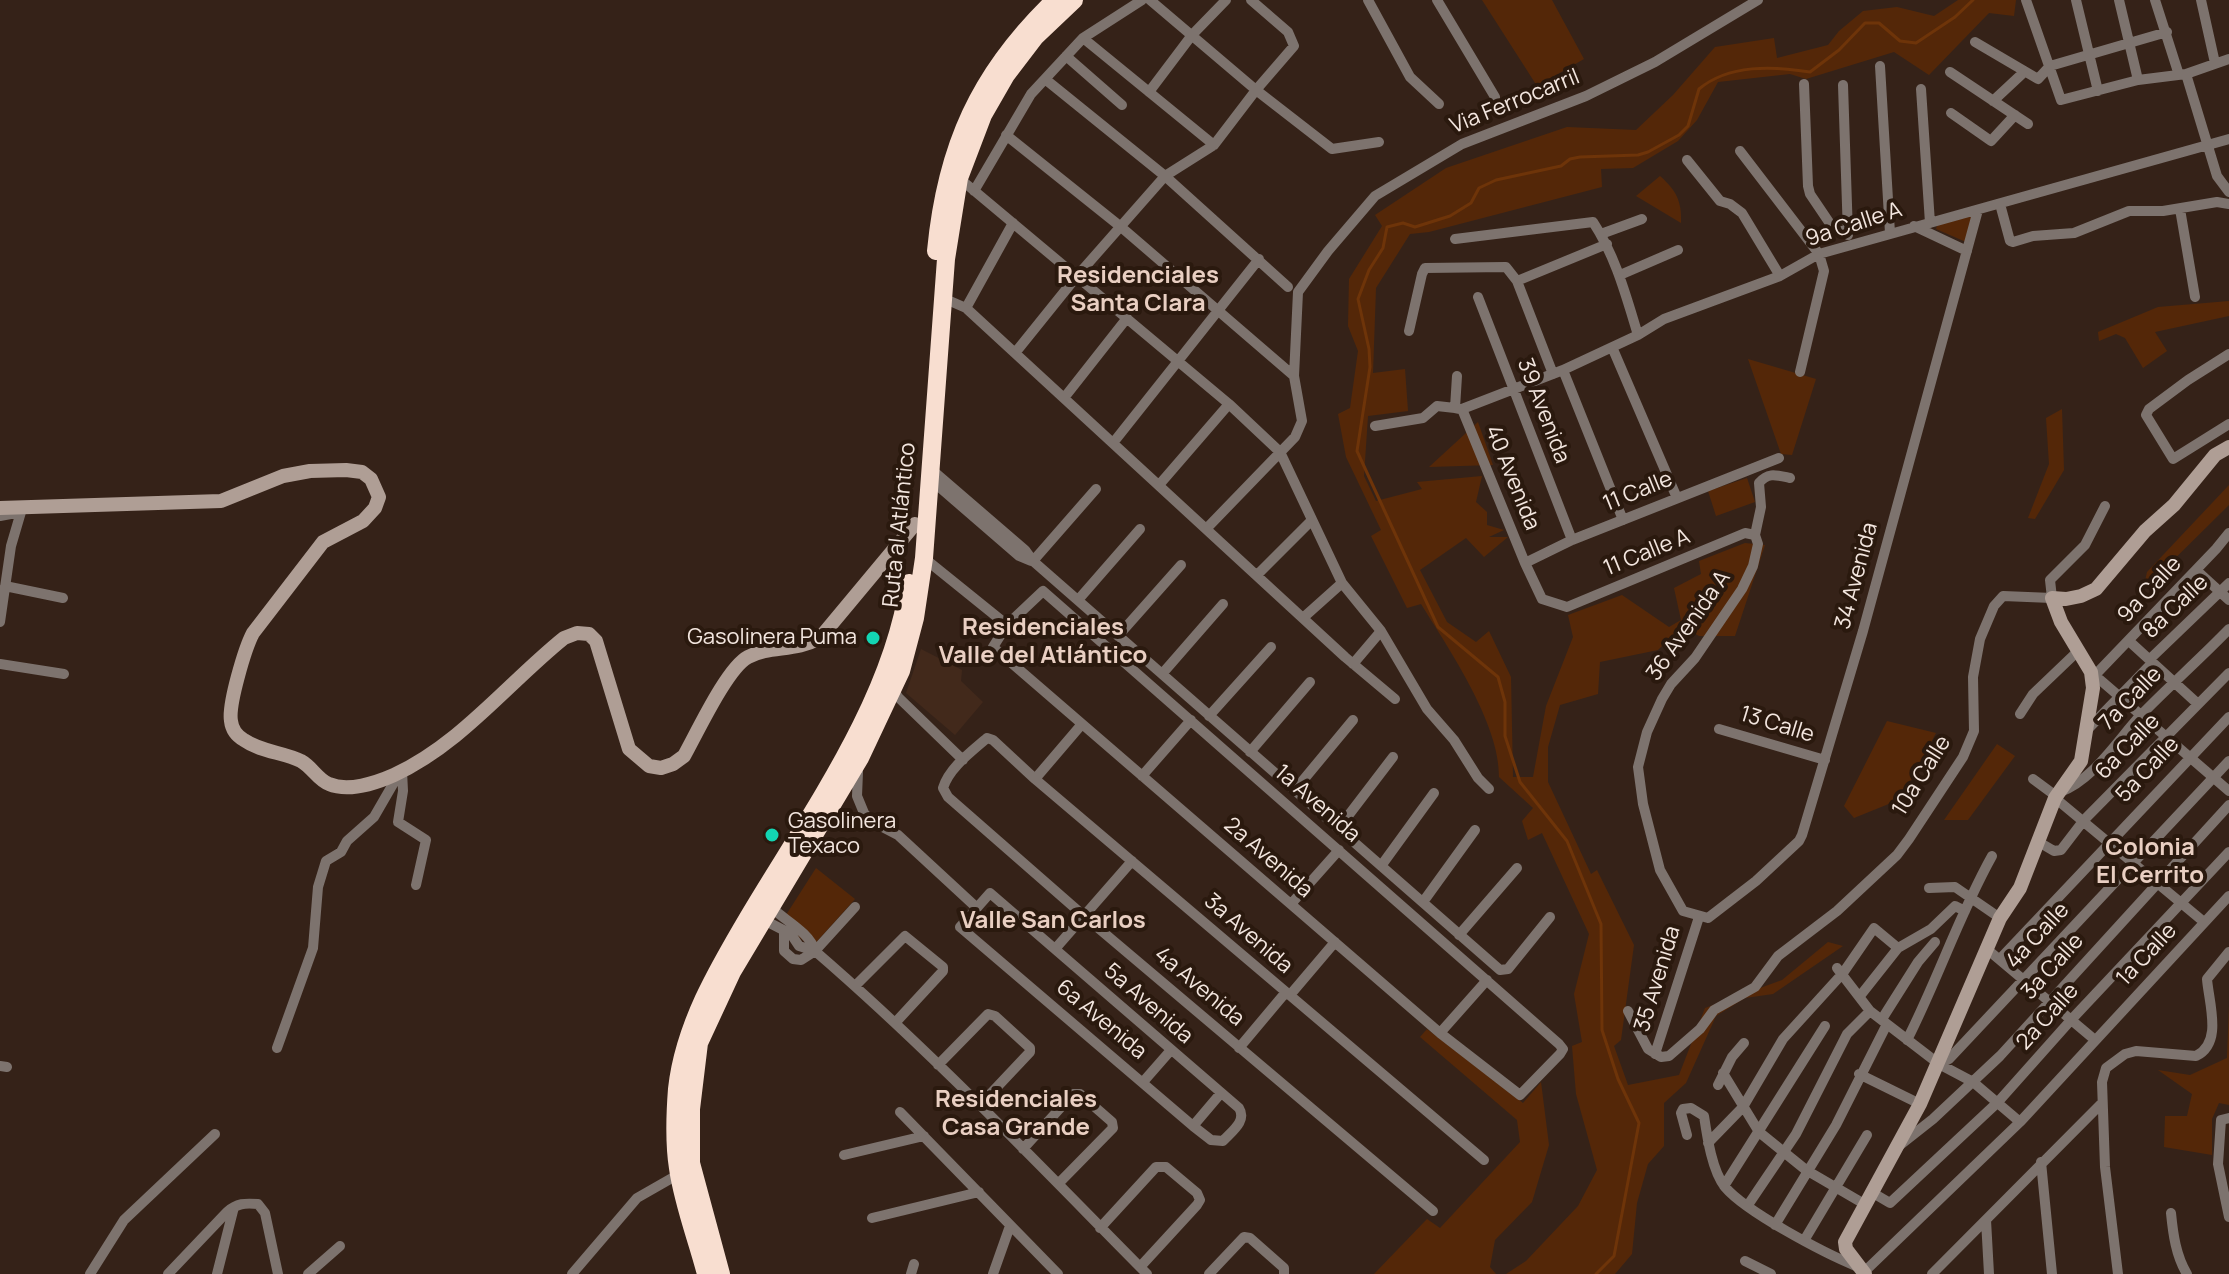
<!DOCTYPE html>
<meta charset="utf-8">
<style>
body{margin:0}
canvas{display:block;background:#352218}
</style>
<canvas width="2229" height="1274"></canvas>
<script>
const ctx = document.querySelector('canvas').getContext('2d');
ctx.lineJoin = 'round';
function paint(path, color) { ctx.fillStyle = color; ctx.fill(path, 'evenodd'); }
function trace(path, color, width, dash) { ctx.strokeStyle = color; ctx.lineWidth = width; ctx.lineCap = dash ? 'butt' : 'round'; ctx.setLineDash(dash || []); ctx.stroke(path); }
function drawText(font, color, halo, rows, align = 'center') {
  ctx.font = font + ' Manrope,sans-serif'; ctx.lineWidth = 8; ctx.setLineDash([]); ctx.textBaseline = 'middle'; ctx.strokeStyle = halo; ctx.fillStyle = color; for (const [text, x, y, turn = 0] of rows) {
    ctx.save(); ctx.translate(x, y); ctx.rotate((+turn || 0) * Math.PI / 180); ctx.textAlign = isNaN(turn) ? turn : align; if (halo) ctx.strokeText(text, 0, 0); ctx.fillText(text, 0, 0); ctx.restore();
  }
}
paint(new Path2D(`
 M921 649 962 670 961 681 983 702 955 735 906 693Z`), '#42291b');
paint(new Path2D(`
 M1482 0H1552L1584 59 1537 86Z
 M1958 0H2016L2014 16 1989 13 1929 75 1894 52 1806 79 1790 74 1718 82 1697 120 1678 141 1633 168 1601 169 1602 187 1429 232 1410 234 1376 288 1373 373 1405 369 1408 411 1368 416 1364 476 1376 501 1422 489 1417 482 1482 476 1476 502 1487 512V525L1504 530 1489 537H1508L1484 557 1466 538 1420 570 1447 622 1476 642 1489 631 1511 677 1513 777H1533L1546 706 1573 637 1568 615 1622 595 1669 627 1681 620 1674 588 1701 574 1699 561 1745 543 1765 545 1735 636H1699L1682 626 1658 650 1600 662 1598 694 1560 705 1548 747V782L1591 874 1597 870 1634 945 1621 1040 1614 1046 1628 1085 1679 1075 1705 1008 1782 980 1828 942 1843 946 1773 994 1745 998 1716 1016 1686 1083 1664 1103V1146L1648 1164 1637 1203 1632 1254 1615 1274H1506L1526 1261 1578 1206 1597 1170 1576 1094 1572 1046 1582 1042 1574 994 1589 934 1542 833 1528 840 1522 821 1533 808 1499 777C1500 724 1449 649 1421 604L1407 608 1371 536 1381 530 1346 457 1338 414 1350 408 1358 351 1348 326 1349 279 1382 226 1375 215 1446 168 1567 127 1636 130 1673 95 1715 47 1774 38 1777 58 1828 45 1839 31 1863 11 1897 7 1934 16Z
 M1660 176C1676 190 1682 201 1681 223L1636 196Z
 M1972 215 1966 242 1936 229 1938 223Z
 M2229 301V316L2155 332 2167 351 2143 368 2125 338 2116 334 2099 341 2098 332 2158 307Z
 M1748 359 1816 379 1792 455 1781 454Z
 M2062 409 2064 470 2035 519 2028 518 2049 464 2046 418Z
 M1478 422 1493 465 1429 467Z
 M1747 478 1755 502 1716 516 1708 491Z
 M2229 485V505L2143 590 2147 572Z
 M1887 721 1936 733 1901 799 1854 818 1844 806Z
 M1997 744 2015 756 1968 820H1944Z
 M816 868 855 899 811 948 788 927 786 915Z
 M2229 1005V1105L2219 1103 2212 1119V1155L2164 1147 2165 1116H2187L2192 1094 2158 1070 2190 1075 2227 1058Z
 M1427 1029 1523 1103 1541 1082 1549 1145 1532 1202 1495 1240 1490 1267 1496 1274H1374L1427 1219 1440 1228 1520 1142 1517 1120 1420 1037Z`), '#542708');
trace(new Path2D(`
 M1596 1274 1614 1256 1639 1123 1618 1079 1602 1030 1601 924 1567 841 1520 782 1505 736V702L1498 677 1438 627 1357 451 1370 367 1369 349 1358 299 1369 270 1383 248 1387 227 1403 223 1415 227 1450 216 1471 203 1479 188 1496 180 1561 166 1570 159 1580 157 1638 155 1648 152 1679 135 1688 126 1699 89C1729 64 1773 66 1810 72L1839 50 1865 23H1879L1900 41 1916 43 1955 17 1973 0`), '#6e3409', 3);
trace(new Path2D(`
 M1150 0 1256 90 1332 149 1379 142
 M1368 0 1410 77 1439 104
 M1437 0 1495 97
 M2026 0 2061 100 2138 80 2186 74 2229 59
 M2076 0 2098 91
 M2119 0 2138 80
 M2155 0 2179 75
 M2201 0 2215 63
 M1083 38 1214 145
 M1975 42 2038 79 2050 66 2167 32
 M1066 56 1122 105
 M1880 66 1890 233
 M1950 72 2028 124
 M2186 74 2217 176 2229 192
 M1045 79 1165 176 1288 287
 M1804 84 1808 186 1810 194 1835 231H1848
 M1843 85 1848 235
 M1921 89 1930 223
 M1149 92 1192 35 1226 0
 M1993 101 2023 73
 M1951 113 1991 141 2015 115
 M1006 135 1121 227 1294 376
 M1740 151 1819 254 1824 271 1800 372
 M1687 160 1720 201 1730 204 1742 213 1780 276
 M959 178 1229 404 1280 452 1342 583 1381 631 1427 709 1454 740 1478 778 1489 789
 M974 191 1031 94 1083 38 1142 0
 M2000 204 2010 241 2013 242 2033 236 2074 233 2129 211H2163L2217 202 2229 204
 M2180 209 2195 297
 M1914 226 1967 251
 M1601 234 1642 219
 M1455 239 1593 222C1616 257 1626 296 1638 335
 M1620 275 1678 250
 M1517 281 1607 244
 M1478 297 1572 540
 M943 298 966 308 1345 657 1395 699
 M966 308 1013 223
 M1409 331 1422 274 1425 268 1506 267 1517 281 1553 374
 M1612 347 1677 498
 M1015 353 1077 276 1165 176 1214 145 1256 90 1294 46 1288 32 1251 0
 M2229 354 2188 380 2149 409 2146 415 2173 459 2229 424
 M1563 370 1623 520
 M1457 376 1455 408 1460 409
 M1064 398 1127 318
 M1462 409 1563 370 1638 335 1664 319 1780 276 1819 254 2229 139
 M1462 409 1525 563
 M1375 426 1423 418 1437 406 1455 408
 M1113 443 1259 259
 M931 469 1025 550 1033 561 1500 970 1508 969 1550 917
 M1790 478C1776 475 1768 472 1759 483L1761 507 1755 535 1758 544 1753 566 1742 589 1695 658 1671 684 1662 699 1647 732 1638 767 1643 804 1660 870 1683 911 1708 918 1756 881 1799 841 1802 835 1863 631 1978 210
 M930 479 1019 556 1031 561
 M1159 485 1229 404
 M0 516 21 512 22 508
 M1207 528 1295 437 1302 421 1294 376 1298 292 1328 251 1375 196 1462 144 1586 96 1655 62 1758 0
 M1755 535 1745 533 1567 607 1542 599 1525 563 1572 540 1779 458
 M924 558 1007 625
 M1033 561 1096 489
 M2196 570 2229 600
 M1257 575 1312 520
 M5 586 63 598
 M1043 591 1559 1044 1563 1049 1560 1054 1520 1095 1440 1033 993 647 1007 625Z
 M1078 600 1140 529
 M1304 617 1342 583
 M0 622 11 546 21 512
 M1118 636 1181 565
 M2129 641 2198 704
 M2150 659 2229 583
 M0 664 64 674
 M1353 664 1381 631
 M2091 672 2229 791
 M2098 672 2216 549 2229 533
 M1162 674 1223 604
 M893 689 898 697 963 760
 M2020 714 2033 694 2078 651
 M1209 716 1271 647
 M1719 729 1825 760
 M2088 729 2153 662
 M1250 752 1310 682
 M402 771 403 791 398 822 426 840 416 885
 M858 772 857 796 864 813 871 821 898 835 977 908
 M1142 776 1191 720
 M1035 779 1082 724
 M2033 779 2056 796
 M1295 790 1353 720
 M2060 792C2093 780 2117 741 2140 716 2169 686 2200 659 2229 629
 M2055 798 2204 922
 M1338 829 1393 757
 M2037 841 2054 851 2061 850 2084 820 2229 673
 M1381 866 1434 793
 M1929 888 1955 887 2000 918
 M990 893 1239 1108C1247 1121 1232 1131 1223 1141L1211 1140 1193 1126 960 927Z
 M1423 902 1475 830
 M1291 904 1339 850
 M772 908C786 921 810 933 815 951
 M764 920 791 934 799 946 815 951C932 1052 1038 1164 1147 1274
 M784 932V951L793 959 801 960 815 951 855 907
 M1459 935 1517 868
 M1055 949 1132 861
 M1988 950 2095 1040
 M2000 959 2229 717
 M1837 968 1870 1011 1939 1064 1973 1082 2020 1122
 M855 986 905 936 943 967V971L895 1023
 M1290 995 1335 942
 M1860 996 1898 948 1931 929 1955 906 1965 911
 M1628 1011 1648 1049 1661 1057 1669 1056 1700 1029 1714 1010 1755 987 1778 956 1837 911 1897 855 1909 839 1963 757 1974 731 1973 677 1980 639 1994 606 2003 596 2052 598 2050 580 2085 545 2105 506
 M1882 1019 1918 962 1935 942
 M1440 1033 1487 980
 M1907 1040C1938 979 1959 915 1992 856
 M277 1048 313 948 318 887 326 861 341 852 347 841 374 817 400 772
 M1239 1048 1286 992
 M1655 1054 1699 917
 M1939 1064 1949 1059 2229 761
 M938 1065 988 1014 995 1016 1030 1048V1052L980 1105
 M0 1066 7 1067
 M1723 1073 1759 1132 1806 1170 1866 1205
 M1859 1074 1920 1104
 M1143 1082 1171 1050
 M1718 1085 1732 1057 1744 1043
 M900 1112 1058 1274
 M2229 1118 2221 1120 2218 1164 2229 1217
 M1193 1126 1221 1093
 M1687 1135 1681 1113 1683 1109 1691 1108 1704 1116C1707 1136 1712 1171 1725 1187 1746 1212 1824 1253 1856 1266
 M1708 1143 1743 1107 1783 1039 1843 973 1874 928 1898 948
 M1900 1145 1933 1119 2000 1056 2229 805
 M1023 1149 1073 1094H1080L1112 1122 1113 1128 1059 1183
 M844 1155 924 1136
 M2041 1162 2052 1274
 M1724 1186 1825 1026
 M1873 1193 1890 1203 1998 1102 2071 1020 2229 852
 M1748 1205 1796 1134 1847 1034 1870 1011
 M1433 1211 1084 916 948 797 943 788C949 768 971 752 987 738L993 740 1035 779 1484 1160
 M2171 1213C2173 1234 2176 1256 2187 1274
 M872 1218 979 1192
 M1986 1220 1989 1274
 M1775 1225 1836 1125 1887 1024
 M1100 1228 1156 1167H1166L1197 1193 1200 1200 1197 1205 1140 1267
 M1805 1239 1867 1135
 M1745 1261 1771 1274
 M1864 1272 2020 1122 2229 896
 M90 1274 124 1220 215 1134
 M168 1274 227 1212C237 1203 245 1203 258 1204L265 1213 278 1274
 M217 1274 234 1207
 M308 1274 340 1246
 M572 1274 637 1198 679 1174
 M911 1274 914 1264
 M993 1274 1010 1226
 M1209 1274 1244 1237 1250 1238 1284 1268V1274
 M1932 1274 2102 1103
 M2118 1274 2105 1167 2102 1082 2106 1068 2125 1054 2136 1051 2196 1056C2223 1043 2209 1004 2207 979L2229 952`), '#7d736e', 10);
trace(new Path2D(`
 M0 508 221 501 283 476 310 471 346 470 362 472 371 479 379 497 375 508 363 521 323 542 253 633C245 648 228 705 231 721 232 730 237 736 244 740 261 752 283 752 301 761 312 767 318 780 329 784 348 792 376 783 394 775 461 744 508 683 564 638L577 633 589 634 596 641 629 749 649 766 661 768 673 764 684 756C697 733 727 668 748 657 770 645 795 652 820 638L915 524
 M1865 1274 1846 1249 1845 1242 1920 1104 2000 918 2020 888 2055 798 2081 761 2093 688 2091 672 2061 622 2052 598 2066 599 2081 596 2096 589 2145 531 2174 505 2215 455 2229 447`), '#af9e95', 14);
trace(new Path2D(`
 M936 251C946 147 979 73 1055 0
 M706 1274C697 1239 683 1204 678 1168 674 1143 675 1115 677 1089 684 1026 717 970 749 916 809 815 892 702 909 583
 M721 1274 691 1163V1109L699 1043 732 972 860 758 901 671 915 618 924 558 946 259 959 178 983 115 1006 75 1035 37 1074 0`), '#f8ded0', 18);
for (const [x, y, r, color] of [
 [873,638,8,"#13d5b3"],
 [772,835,8,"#13d5b3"]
]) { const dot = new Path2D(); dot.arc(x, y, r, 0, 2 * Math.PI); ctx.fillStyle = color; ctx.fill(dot); trace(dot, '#2a190e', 3); }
drawText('22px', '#f3e6df', '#2a190e', [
 ["Via Ferrocarril",1515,102,-22],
 ["9a Calle A",1854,225,-18],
 ["39 Avenida",1543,411,69],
 ["40 Avenida",1512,478,68],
 ["11 Calle",1638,492,-22],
 ["Ruta al Atlántico",900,525,-84],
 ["11 Calle A",1647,553,-22],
 ["34 Avenida",1857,576,-75],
 ["9a Calle",2150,590,-47],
 ["8a Calle",2176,607,-44],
 ["36 Avenida A",1689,626,-55],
 ["7a Calle",2131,699,-46],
 ["13 Calle",1777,725,17],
 ["6a Calle",2128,747,-46],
 ["5a Calle",2148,770,-47],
 ["10a Calle",1922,776,-58],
 ["1a Avenida",1317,804,41],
 ["2a Avenida",1268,858,41],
 ["3a Avenida",1248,934,41],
 ["4a Calle",2038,936,-47],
 ["1a Calle",2147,955,-47],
 ["3a Calle",2053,967,-48],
 ["35 Avenida",1658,979,-73],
 ["4a Avenida",1199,987,40],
 ["5a Avenida",1148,1004,41],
 ["2a Calle",2048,1017,-48],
 ["6a Avenida",1101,1020,40]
]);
drawText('22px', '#f3e6df', '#2a190e', [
 ["Gasolinera Puma",857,638],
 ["Gasolinera",788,822,"left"],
 ["Texaco",788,847,"left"]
], 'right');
drawText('bold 24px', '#e9cfc2', '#2a190e', [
 ["Residenciales",1138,276],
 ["Santa Clara",1138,304],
 ["Residenciales",1043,628],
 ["Valle del Atlántico",1043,656],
 ["Colonia",2150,848],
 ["El Cerrito",2150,876],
 ["Valle San Carlos",1053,921],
 ["Residenciales",1016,1100],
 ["Casa Grande",1016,1128]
]);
</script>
